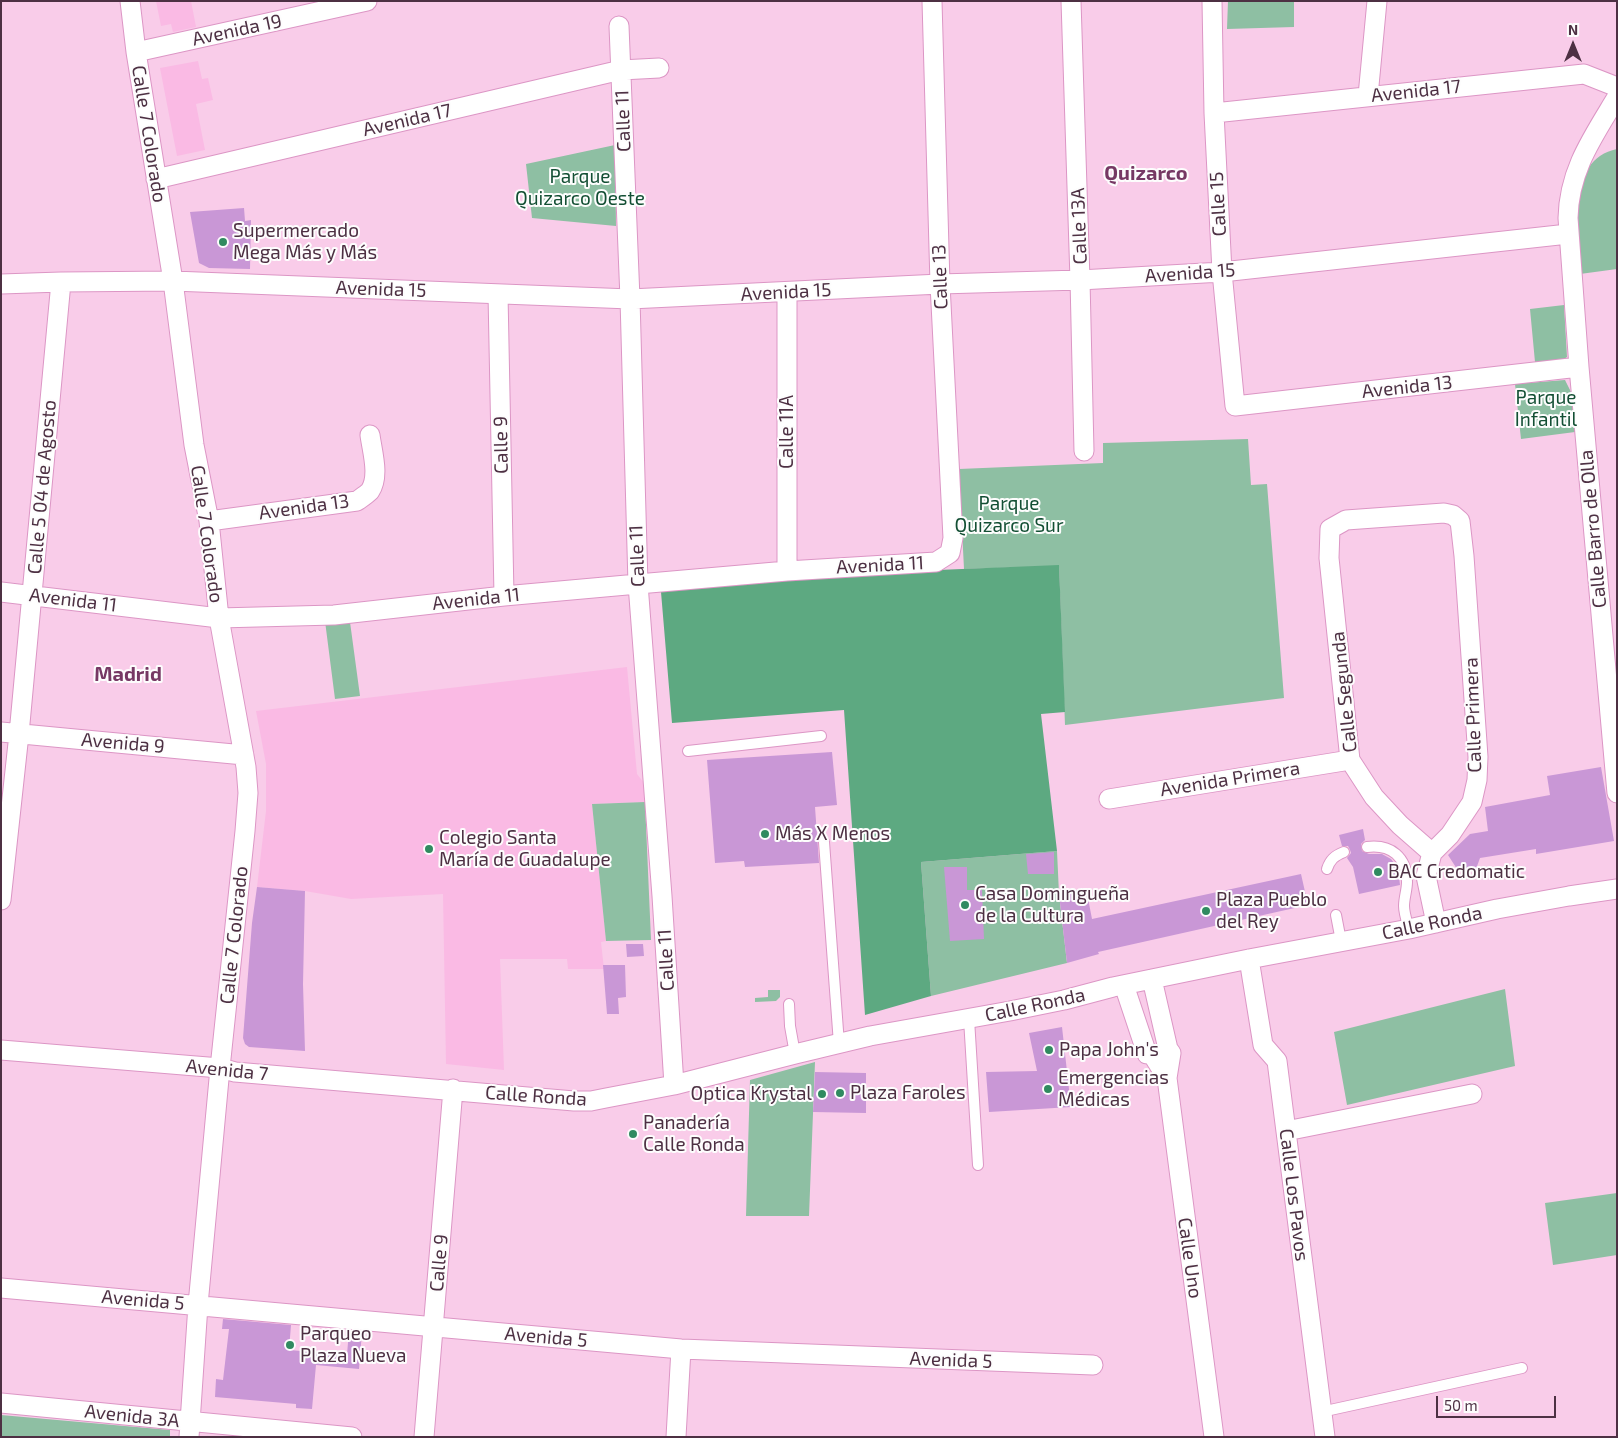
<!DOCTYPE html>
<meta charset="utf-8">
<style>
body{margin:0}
#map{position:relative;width:1618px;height:1438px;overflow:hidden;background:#f9cce9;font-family:"Exo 2",sans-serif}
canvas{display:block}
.frame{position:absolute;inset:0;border:2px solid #4d3043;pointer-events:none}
.north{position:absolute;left:1548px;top:20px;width:50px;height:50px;-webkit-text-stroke:4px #fdfdfd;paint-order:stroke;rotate:0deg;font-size:14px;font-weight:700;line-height:20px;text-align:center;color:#4d3043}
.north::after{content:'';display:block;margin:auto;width:18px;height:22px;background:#4d3043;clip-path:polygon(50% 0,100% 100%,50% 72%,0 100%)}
.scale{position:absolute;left:1436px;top:1396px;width:120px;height:22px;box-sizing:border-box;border:2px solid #4d3043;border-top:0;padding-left:6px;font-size:15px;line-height:18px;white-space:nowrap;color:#4d3043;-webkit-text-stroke:4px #fdfdfd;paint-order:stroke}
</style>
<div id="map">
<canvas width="1618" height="1438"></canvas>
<div class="frame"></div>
<div class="north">N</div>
<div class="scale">50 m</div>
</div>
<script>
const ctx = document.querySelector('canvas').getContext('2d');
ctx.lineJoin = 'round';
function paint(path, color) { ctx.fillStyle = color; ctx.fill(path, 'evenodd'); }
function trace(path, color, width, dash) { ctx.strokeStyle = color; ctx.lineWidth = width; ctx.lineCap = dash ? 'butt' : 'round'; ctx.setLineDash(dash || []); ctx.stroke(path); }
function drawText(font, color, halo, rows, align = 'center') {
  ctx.font = font + ' "Exo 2",sans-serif'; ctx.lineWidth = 4; ctx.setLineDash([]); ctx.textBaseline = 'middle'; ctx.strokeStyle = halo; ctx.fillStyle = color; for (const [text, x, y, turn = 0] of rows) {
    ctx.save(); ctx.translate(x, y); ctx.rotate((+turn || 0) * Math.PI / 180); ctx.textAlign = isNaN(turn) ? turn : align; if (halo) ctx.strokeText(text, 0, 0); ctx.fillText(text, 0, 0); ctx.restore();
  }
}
paint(new Path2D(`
 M156 1H191L196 27 173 32 171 24 161 26Z
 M198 61 202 79 208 78 213 100 196 104 205 150 177 156 160 68Z
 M627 667 637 774 644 783 645 802 592 804 606 941 601 942 604 969H568L567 959H500L504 1070 446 1064 443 894 351 899 305 891 257 887 266 811V764L256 711Z`), '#fabae4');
paint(new Path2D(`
 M1228 1H1294V27L1227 29Z
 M615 145 616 226 532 218 526 164Z
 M1617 149V269L1580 274C1577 236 1565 159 1617 149Z
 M1564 305 1567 357 1558 363 1535 362 1530 309Z
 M1565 380 1571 392 1575 432 1521 439 1515 384Z
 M1248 439 1251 485 1267 484 1284 698 1065 725 1059 566 964 569 959 469 1103 463V443Z
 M325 621 350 622 360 696 335 699Z
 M645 802 651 940 606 941 592 804Z
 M1057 851 1059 894 1067 963 931 996 921 862Z
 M1505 989 1515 1066 1347 1105 1334 1032Z
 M768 990H780V997L776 1001 755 1002V998L768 997Z
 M815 1062 809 1216H746L750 1080Z
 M1617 1193V1255L1553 1265 1545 1203Z
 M1 1415 170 1430V1437H1Z`), '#8ebfa3');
paint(new Path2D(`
 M1059 565 1065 712 1041 714 1057 851 921 862 931 996 865 1015 844 710 672 723 661 592 671 581Z`), '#5da981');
paint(new Path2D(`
 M244 208 245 221 251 220 250 269 209 268 199 263 190 212Z
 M832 752 837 805 815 807 819 863 745 867 744 861 715 863 707 760Z
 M1601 767 1614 841 1536 854V849L1480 858 1476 869H1457L1448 855 1470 834 1488 831 1485 807 1550 795 1547 776Z
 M1363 829 1365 840 1361 844 1362 851 1369 854H1382L1391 859 1398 868 1400 885 1359 894 1353 867 1347 858 1351 853 1350 850 1348 846H1342L1339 835Z
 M1054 852V874H1028L1026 854Z
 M944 867H967V890H982L984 939 950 941Z
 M1301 874 1308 905 1098 952 1099 954 1067 963 1059 894 1086 888 1092 919Z
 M257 887 305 891 303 984 305 1051 249 1047 245 1044 243 1038 252 923Z
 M626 944H643L644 956 627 957Z
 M603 965H625L626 997 618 998 619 1014H607Z
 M1062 1027 1071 1107 989 1112 986 1072 1037 1071 1029 1033Z
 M815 1072 866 1073V1113L813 1112Z
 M223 1319 291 1325 289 1350 347 1355 349 1330 362 1332 359 1369 316 1365 312 1409 296 1408V1404L215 1397 216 1379 223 1380 229 1329H222Z`), '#c997d6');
const lane = new Path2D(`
 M688 751 821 736
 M824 842 839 1044
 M1367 847C1391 844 1407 857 1407 882 1407 890 1404 898 1404 906 1404 913 1407 922 1409 929
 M1327 869C1330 860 1334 856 1344 852
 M1336 915 1341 941
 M789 1004 790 1026 795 1054
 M969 1019 978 1165
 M1321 1412 1522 1368`);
const street = new Path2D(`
 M130 1 136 52 173 281 194 445 209 521 219 618 246 767 248 793 245 831 220 1068 198 1305 189 1437
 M1071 1 1080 280 1084 451
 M1212 1 1214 113 1222 272 1235 406 1579 367
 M619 26 630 299 638 584 662 896 674 1085
 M136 52 367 1
 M1368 96 1377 1
 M1617 97C1593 137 1569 170 1568 218L1579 367 1617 793
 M1214 113 1584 74 1617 87
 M156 179 621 70 659 68
 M1 284 61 282 173 281 630 299 940 284 1080 280 1222 272 1568 234
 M787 293V571
 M498 294 504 596
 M209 521 357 501C361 498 366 495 370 491 380 476 372 451 370 435
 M1 592 219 618 334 615 504 596 638 584 787 571 936 562 950 553 953 538 940 284 932 1
 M1 732 244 755
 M1109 799 1350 760
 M1432 853 1400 825 1374 797 1350 760 1329 558 1330 529 1346 520 1444 513 1453 515 1460 521 1464 556 1478 757 1477 780 1472 802 1450 835 1432 853 1426 876 1436 923
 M1 900 19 734 61 282
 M1249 959 1263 1045 1277 1061 1325 1437
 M1152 979 1168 1049 1171 1053 1167 1078 1214 1437
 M1124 985 1147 1054H1152L1167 1078
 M1 1050 220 1068 235 1072 574 1101H591L606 1098 674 1085 795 1054 870 1036 1010 1011 1064 1000 1113 987 1249 959 1409 929 1497 909 1569 896 1617 889
 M1286 1131 1472 1094
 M1 1288 681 1349 1093 1365
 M1 1403 352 1437
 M424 1437 453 1089
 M676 1437 681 1349`);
trace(lane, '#dc96c5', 12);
trace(street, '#dc96c5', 21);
trace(lane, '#fff', 10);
trace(street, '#fff', 19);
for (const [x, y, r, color] of [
 [223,242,5,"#308a60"],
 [765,834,5,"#308a60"],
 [429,849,5,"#308a60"],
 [1378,872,5,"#308a60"],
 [965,905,5,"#308a60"],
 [1206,911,5,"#308a60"],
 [1049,1050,5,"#308a60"],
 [1048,1089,5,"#308a60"],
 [840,1093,5,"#308a60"],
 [822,1094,5,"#308a60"],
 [633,1134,5,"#308a60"],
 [290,1345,5,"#308a60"]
]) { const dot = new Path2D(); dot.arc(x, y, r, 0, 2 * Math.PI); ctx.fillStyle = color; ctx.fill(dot); trace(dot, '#fdfdfd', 2); }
drawText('19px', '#4d3043', '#fdfdfd', [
 ["Avenida 19",237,30,-12],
 ["Avenida 17",1416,91,-6],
 ["Avenida 17",407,120,-13],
 ["Calle 11",623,121,-92],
 ["Calle 7 Colorado",149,134,81],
 ["Calle 15",1218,204,-93],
 ["Calle 13A",1079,226,-92],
 ["Avenida 15",1190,273,-4],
 ["Calle 13",940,277,-92],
 ["Avenida 15",381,289,2],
 ["Avenida 15",786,292,-3],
 ["Avenida 13",1407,387,-6],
 ["Calle 11A",787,432,-90],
 ["Calle 9",501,445,-91],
 ["Calle 5 04 de Agosto",42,487,-85],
 ["Avenida 13",304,507,-8],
 ["Calle Barro de Olla",1593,529,-95],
 ["Calle 7 Colorado",207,534,82],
 ["Calle 11",637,556,-92],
 ["Avenida 11",880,565,-3],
 ["Avenida 11",476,599,-6],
 ["Avenida 11",73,600,7],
 ["Calle Segunda",1344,692,-96],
 ["Calle Primera",1473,715,-92],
 ["Avenida 9",123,743,5],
 ["Avenida Primera",1230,779,-9],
 ["Calle Ronda",1432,923,-12],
 ["Calle 7 Colorado",234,935,-84],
 ["Calle 11",666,960,-93],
 ["Calle Ronda",1035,1005,-12],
 ["Avenida 7",227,1070,6],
 ["Calle Ronda",536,1096,4],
 ["Calle Los Pavos",1294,1195,83],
 ["Calle Uno",1190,1258,82],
 ["Calle 9",439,1263,-85],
 ["Avenida 5",143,1300,5],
 ["Avenida 5",546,1337,5],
 ["Avenida 5",951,1360,2],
 ["Avenida 3A",132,1416,6]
]);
drawText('19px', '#134f34', '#fdfdfd', [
 ["Parque",580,177],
 ["Quizarco Oeste",580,199],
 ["Parque",1546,398],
 ["Infantil",1546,420],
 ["Parque",1009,504],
 ["Quizarco Sur",1009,526]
]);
drawText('19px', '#4d3043', '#fdfdfd', [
 ["Supermercado",233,231],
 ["Mega Más y Más",233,253],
 ["Más X Menos",775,834],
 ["Colegio Santa",439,838],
 ["María de Guadalupe",439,860],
 ["BAC Credomatic",1388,872],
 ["Casa Domingueña",975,894],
 ["de la Cultura",975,916],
 ["Plaza Pueblo",1216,900],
 ["del Rey",1216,922],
 ["Papa John's",1059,1050],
 ["Emergencias",1058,1078],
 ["Médicas",1058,1100],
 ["Plaza Faroles",850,1093],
 ["Optica Krystal",812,1094,"right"],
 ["Panadería",643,1123],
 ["Calle Ronda",643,1145],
 ["Parqueo",300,1334],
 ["Plaza Nueva",300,1356]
], 'left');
drawText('bold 20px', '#763864', '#fdfdfd', [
 ["Quizarco",1146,173],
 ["Madrid",128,674]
]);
</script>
